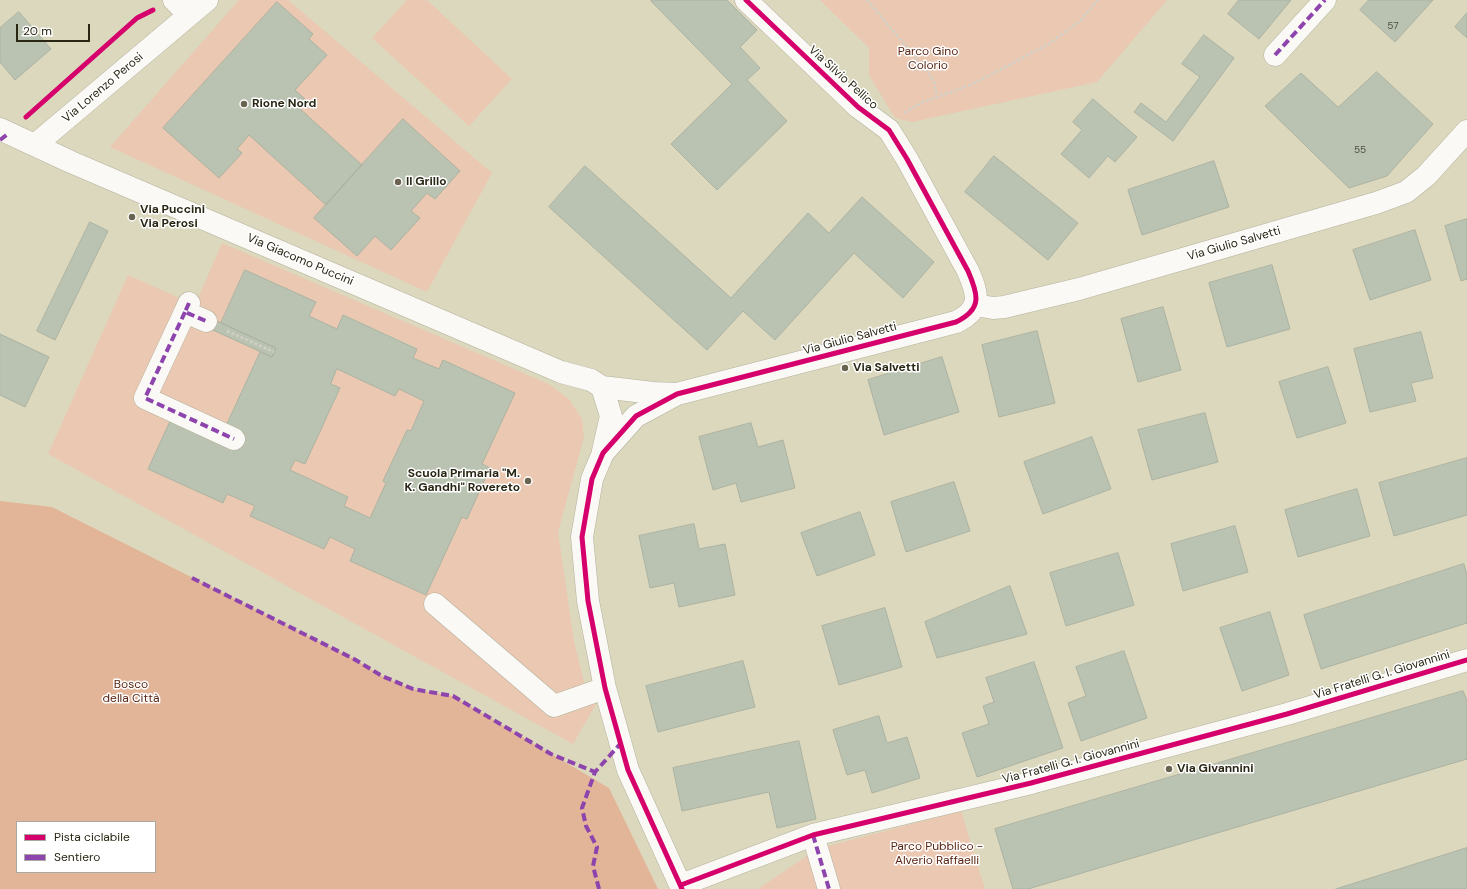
<!DOCTYPE html>
<meta charset="utf-8">
<style>
body{margin:0}
#map{position:relative;width:1467px;height:889px;overflow:hidden;background:#dcd8be;font-family:"DM Sans",sans-serif}
canvas{display:block}
.legend{position:absolute;left:16px;top:821px;width:140px;height:52px;box-sizing:border-box;background:#fff;border:1px solid #a9a8a1;margin:0;padding:5px 7px;list-style:none;font-size:12px;color:#292613}
.legend li{display:flex;align-items:center;gap:8px;height:20px}
.legend b{width:20px;border:1px solid #a9a8a1}
.scale{position:absolute;left:16px;top:24px;width:74px;height:18px;box-sizing:border-box;border:2px solid #292613;border-top:0;padding-left:5px;font-size:12px;line-height:14px;white-space:nowrap;color:#292613;-webkit-text-stroke:3px #fff;paint-order:stroke}
</style>
<div id="map">
<canvas width="1467" height="889"></canvas>
<ul class="legend">
<li><b style="height:5px;background:#d6006c"></b>Pista ciclabile</li>
<li><b style="height:5px;background:#8e44ad"></b>Sentiero</li>
</ul>
<div class="scale">20 m</div>
</div>
<script>
const ctx = document.querySelector('canvas').getContext('2d');
ctx.lineJoin = 'round';
function paint(path, color) { ctx.fillStyle = color; ctx.fill(path, 'evenodd'); }
function trace(path, color, width, dash) { ctx.strokeStyle = color; ctx.lineWidth = width; ctx.lineCap = dash ? 'butt' : 'round'; ctx.setLineDash(dash || []); ctx.stroke(path); }
function drawText(font, color, halo, rows, align = 'center') {
  ctx.font = font + ' "DM Sans",sans-serif'; ctx.lineWidth = 3; ctx.setLineDash([]); ctx.textBaseline = 'middle'; ctx.strokeStyle = halo; ctx.fillStyle = color; for (const [text, x, y, turn = 0] of rows) {
    ctx.save(); ctx.translate(x, y); ctx.rotate((+turn || 0) * Math.PI / 180); ctx.textAlign = isNaN(turn) ? turn : align; if (halo) ctx.strokeText(text, 0, 0); ctx.fillText(text, 0, 0); ctx.restore();
  }
}
paint(new Path2D(`
 M239 0H288L492 173 427 292 110 147Z
 M407 0H427L512 79 469 126 372 38Z
 M820 0H1167L1097 82 912 122 895 118 869 75V48Z
 M222 243 549 384 570 400 582 419 584 437 558 532 574 641 584 682 589 693 599 699 573 744 48 454 128 275 195 305ZM245 270 316 302 309 316 337 329 343 315 417 348 413 358 439 369 444 360 515 393 482 464 490 468 467 519 462 517 426 595 350 561 355 549 330 537 323 549 250 516 255 506 227 494 223 503 148 469 172 417 225 427 260 352 272 357 276 348 221 323Z
 M337 369 395 396 399 389 424 401 411 431 407 430 383 481 386 483 370 518 344 506 348 497 290 470 295 460 305 464 340 389 331 384Z
 M961 811 985 889H758L817 849Z`), '#ebc8b1');
paint(new Path2D(`
 M0 501 52 507 354 659 382 676 413 689 453 696 609 788 658 889H0ZM17 822H155V872H17Z`), '#e2b498');
const building = new Path2D(`
 M653 0H727L757 30 740 47 760 68 747 80 787 121 717 190 671 144 732 84 651 1Z
 M1239 0H1291L1259 39 1228 14Z
 M1369 0H1433L1395 42 1360 10Z
 M277 2 313 34 309 39 327 55 295 90 306 100 299 108 362 165 326 205 249 135 237 149 242 153 219 178 163 128Z
 M19 12 51 49 15 80 0 62V28Z
 M1467 13V38L1455 27Z
 M1204 35 1234 58 1173 141 1134 112 1141 103 1166 122 1200 77 1182 64Z
 M1377 72 1433 124 1387 176 1349 188 1265 106 1301 73 1338 107Z
 M1093 99 1137 137 1115 162 1108 156 1089 178 1061 154 1082 130 1073 122Z
 M403 119 460 171 435 199 427 193 411 211 420 218 391 250 375 236 357 256 314 218Z
 M994 156 1078 223 1048 260 965 192Z
 M1214 161 1229 207 1142 235 1128 190Z
 M585 166 731 298 808 213 829 233 862 197 934 262 903 298 854 253 775 340 743 311 707 350 549 207Z
 M1467 219V279L1461 281 1445 226Z
 M90 222 108 231 55 340 37 331Z
 M1415 230 1431 280 1370 300 1353 250Z
 M1272 265 1290 329 1227 347 1209 283Z
 M245 270 316 302 309 316 337 329 343 315 417 349 413 358 439 369 443 360 515 393 482 464 490 468 467 519 462 517 426 595 350 561 355 549 330 537 324 549 250 516 255 506 227 494 223 503 148 469 172 417 225 428 260 352 272 357 276 348 221 323ZM337 369 395 396 399 389 424 401 411 431 407 430 383 481 386 483 370 518 344 506 348 497 290 470 295 460 305 464 340 388 331 384Z
 M1163 307 1181 370 1138 382 1121 319Z
 M208 317 276 348 272 357 204 326Z
 M1037 331 1055 403 999 417 982 345Z
 M1421 332 1433 378 1411 383 1416 401 1370 412 1354 349Z
 M0 334 49 357 25 407 0 395Z
 M942 357 959 412 884 435 868 380Z
 M1328 367 1346 423 1297 438 1279 382Z
 M1205 413 1218 462 1152 480 1138 430Z
 M751 423 758 447 783 440 795 488 741 502 736 483 713 490 699 437Z
 M1092 437 1111 489 1043 514 1024 462Z
 M1467 458V515L1394 536 1379 483Z
 M954 482 970 531 906 552 891 502Z
 M1357 489 1370 536 1298 557 1285 510Z
 M860 512 875 555 817 576 801 533Z
 M694 524 699 549 725 544 735 595 679 607 674 583 650 588 639 536Z
 M1235 526 1248 572 1183 591 1171 544Z
 M1118 553 1134 605 1066 626 1050 573Z
 M1464 564 1467 575V623L1321 669 1304 615Z
 M1010 586 1027 634 937 658 925 622Z
 M885 608 902 667 839 685 822 626Z
 M1270 612 1289 675 1242 691 1220 628Z
 M1124 651 1147 718 1081 741 1068 703 1086 696 1076 667Z
 M743 661 755 707 658 732 646 686Z
 M1034 662 1063 748 977 777 962 733 989 724 983 706 994 702 986 678Z
 M1463 691 1467 700V759L1028 889H1013L995 829Z
 M879 716 887 743 907 737 920 778 872 793 865 770 847 775 833 730Z
 M799 741 816 819 777 828 769 792 682 811 673 768Z
 M1467 848V889H1336Z`);
paint(building, '#bac2b1');
trace(building, '#abb2a1', 1);
const minor = new Path2D(`
 M174 0 189 15
 M1275 55 1325 0
 M0 129 71 162 561 372 591 380 602 387 653 393 677 394
 M35 145 207 0
 M189 303 185 312 206 321
 M976 305 993 308 1004 307 1079 289 1376 203 1406 192 1426 176 1467 131
 M185 312 145 398 234 439
 M602 387 611 416 603 451
 M435 604 554 706 605 688
 M813 835 829 889
 M681 885 813 835 1031 783 1287 714 1467 660
 M682 889 628 770 605 688 588 601 582 537 592 479 603 453 636 416 677 394 956 322C983 309 978 294 968 271L907 159 889 130 858 107 746 0`);
trace(minor, '#b4b19c', 23);
trace(new Path2D(`
 M867 0 924 67 934 82 937 97
 M904 113 921 103 970 85 1004 68 1050 43 1080 21 1098 0
 M227 331 274 352`), '#d1d0c7', 2.5, [3, 2]);
trace(minor, '#faf9f5', 22);
trace(new Path2D(`
 M1275 55 1325 0
 M0 140 9 133
 M189 303 185 312 206 321
 M185 312 145 398 234 439
 M192 578 354 659 382 676 413 689 453 696 551 754 595 772
 M813 835 829 889
 M599 889 593 866 597 847 586 826 582 808 595 772 621 743`), '#8e44ad', 4, [8, 4]);
trace(new Path2D(`
 M26 117 137 18 153 10
 M681 885 813 835 1031 783 1287 714 1467 660
 M682 889 628 770 605 688 588 601 582 537 592 479 603 453 636 416 677 394 956 322C983 309 978 294 968 271L907 159 889 130 858 107 746 0`), '#d6006c', 5);
for (const [x, y, r, color] of [
 [244,104,4,"#68644f"],
 [398,182,4,"#68644f"],
 [132,217,4,"#68644f"],
 [845,368,4,"#68644f"],
 [528,481,4,"#68644f"],
 [1169,769,4,"#68644f"]
]) { const dot = new Path2D(); dot.arc(x, y, r, 0, 2 * Math.PI); ctx.fillStyle = color; ctx.fill(dot); trace(dot, '#fff', 1.5); }
drawText('10px', '#4d4d3a', null, [
 ["57",1393,26],
 ["55",1360,150]
]);
drawText('12px', '#592512', '#fff', [
 ["Parco Gino",928,52],
 ["Colorio",928,66],
 ["Bosco",131,685],
 ["della Città",131,699],
 ["Parco Pubblico -",937,847],
 ["Alverio Raffaelli",937,861]
]);
drawText('12px', '#292613', '#fff', [
 ["Via Silvio Pellico",843,78,42],
 ["Via Lorenzo Perosi",103,88,-40],
 ["Via Giulio Salvetti",1234,244,-16],
 ["Via Giacomo Puccini",300,260,23],
 ["Via Giulio Salvetti",850,339,-15],
 ["Via Fratelli G. I. Giovannini",1382,675,-17],
 ["Via Fratelli G. I. Giovannini",1071,762,-15]
]);
drawText('bold 12px', '#292613', '#fff', [
 ["Rione Nord",252,104],
 ["Il Grillo",406,182],
 ["Via Puccini",140,210],
 ["Via Perosi",140,224],
 ["Via Salvetti",853,368],
 ["Scuola Primaria \"M.",520,474,"right"],
 ["K. Gandhi\" Rovereto",520,488,"right"],
 ["Via Givannini",1177,769]
], 'left');
</script>
